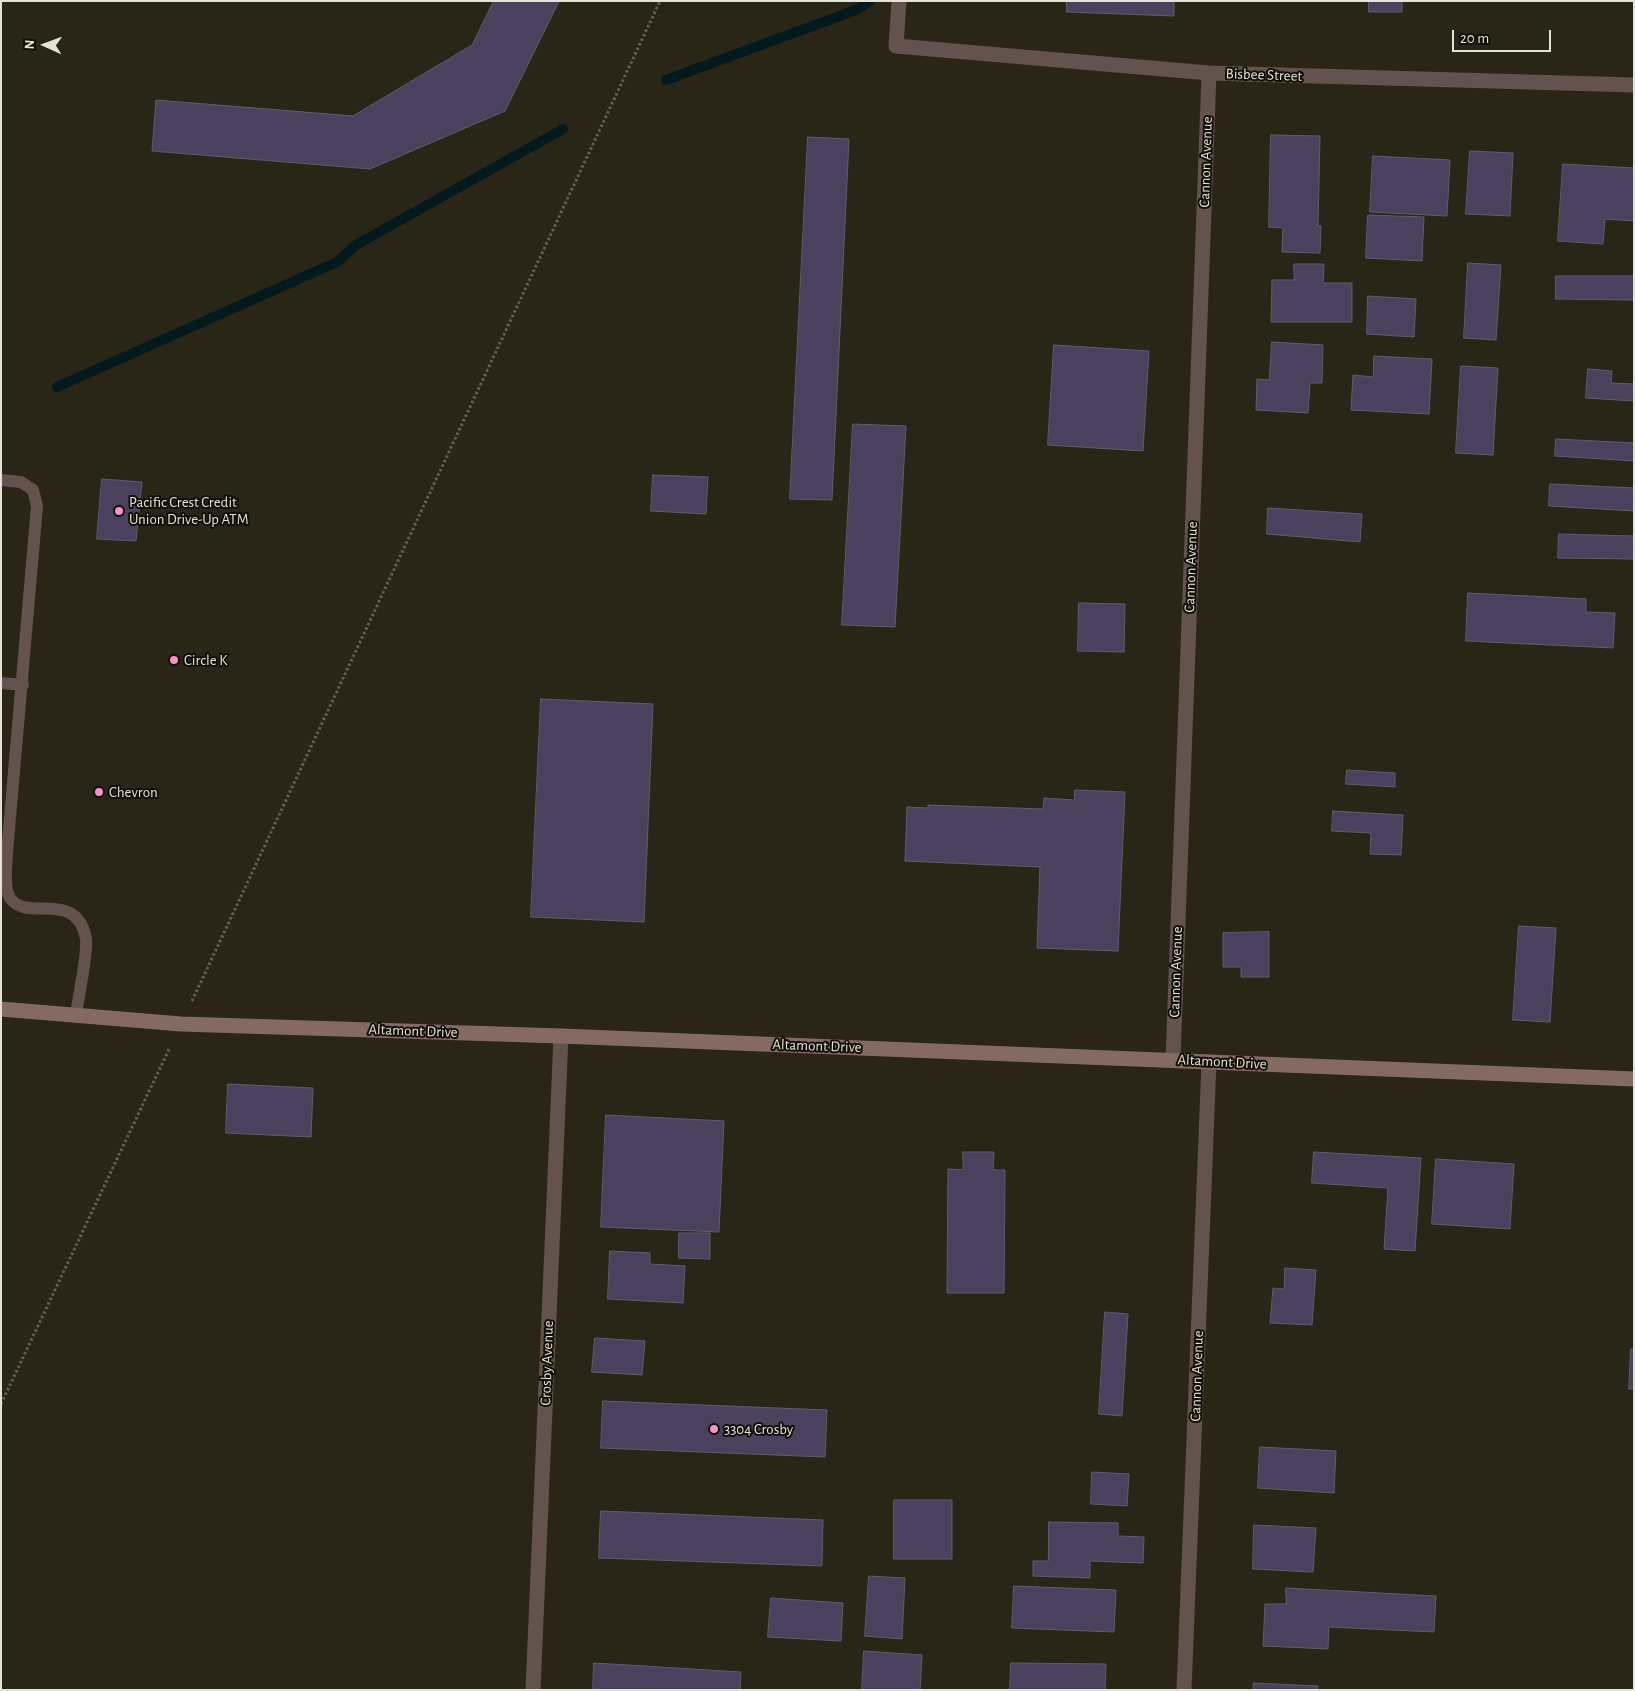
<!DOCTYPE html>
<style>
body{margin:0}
#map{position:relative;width:1635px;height:1691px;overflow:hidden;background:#2a2617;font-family:"Alegreya Sans",sans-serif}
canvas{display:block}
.frame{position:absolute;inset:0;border:2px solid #e5e2d8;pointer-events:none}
.north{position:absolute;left:20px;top:20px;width:50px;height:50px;-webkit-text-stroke:4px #110f08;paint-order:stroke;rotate:272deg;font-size:14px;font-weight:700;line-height:20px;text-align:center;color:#e5e2d8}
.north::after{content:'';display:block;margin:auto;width:18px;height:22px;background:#e5e2d8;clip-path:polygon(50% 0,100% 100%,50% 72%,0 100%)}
.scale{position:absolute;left:1452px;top:30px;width:99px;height:22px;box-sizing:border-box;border:2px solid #e5e2d8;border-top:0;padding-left:6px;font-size:15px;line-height:18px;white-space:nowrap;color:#e5e2d8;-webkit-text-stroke:4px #110f08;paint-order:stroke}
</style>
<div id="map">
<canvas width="1635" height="1691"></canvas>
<div class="frame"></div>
<div class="north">N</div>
<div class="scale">20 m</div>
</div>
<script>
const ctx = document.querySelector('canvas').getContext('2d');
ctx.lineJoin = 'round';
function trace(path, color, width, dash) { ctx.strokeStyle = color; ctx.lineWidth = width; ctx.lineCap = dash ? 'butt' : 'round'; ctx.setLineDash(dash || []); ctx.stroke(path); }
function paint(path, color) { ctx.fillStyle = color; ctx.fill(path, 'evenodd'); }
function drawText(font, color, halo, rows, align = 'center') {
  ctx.font = font + ' "Alegreya Sans",sans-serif'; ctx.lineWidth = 4; ctx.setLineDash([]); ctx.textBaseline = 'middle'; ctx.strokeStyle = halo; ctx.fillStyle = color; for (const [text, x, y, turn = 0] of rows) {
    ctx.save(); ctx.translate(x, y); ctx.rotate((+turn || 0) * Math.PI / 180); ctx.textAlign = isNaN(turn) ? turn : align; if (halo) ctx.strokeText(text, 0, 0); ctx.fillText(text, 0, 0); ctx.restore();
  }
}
trace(new Path2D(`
 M666 80 856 10 870 1
 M57 387 337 262 356 245 563 129`), '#02191e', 10);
const building = new Path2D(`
 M494 1H559L505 111 370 169 152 151 156 100 353 116 472 45Z
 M1067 1H1174V16L1067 12Z
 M1369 1H1402V12H1369Z
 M1271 135 1320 136 1318 226H1321L1320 253 1282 252 1283 228 1269 227Z
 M808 137 849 139 832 500 790 499Z
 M1470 151 1513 153 1510 216 1466 214Z
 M1373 156 1450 160 1447 216 1370 212Z
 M1563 164 1634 168V221L1605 219 1603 244 1558 241Z
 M1368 215 1424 217 1422 261 1366 258Z
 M1468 263 1501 265 1496 340 1464 338Z
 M1294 264H1324L1323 283H1352V322H1271L1272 280H1294Z
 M1556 276H1634V300L1556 299Z
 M1368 296 1416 299 1414 337 1367 334Z
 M1272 342 1323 345 1322 383H1310L1308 413 1256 410 1257 379 1269 380Z
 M1054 345 1149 351 1143 451 1048 445Z
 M1374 356 1432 359 1429 414 1351 410 1353 375 1373 377Z
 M1461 366 1498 368 1493 455 1456 453Z
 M1588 369 1612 371 1611 383 1634 384V401L1586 398Z
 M853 424 906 426 895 627 842 625Z
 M1556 439 1634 443V461L1555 456Z
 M653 475 708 477 706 514 651 511Z
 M102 479 142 482 136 541 97 539Z
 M1550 484 1634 488V511L1549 506Z
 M1268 508 1362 514 1360 542 1267 534Z
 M1559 534 1634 536V559L1558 558Z
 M1468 593 1586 599V612L1615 613 1613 648 1466 641Z
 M1079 603 1125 604 1124 652 1078 651Z
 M541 699 653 704 644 922 531 917Z
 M1347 770 1395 773V787L1346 784Z
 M1075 790 1125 792 1118 951 1037 948 1040 867 905 861 907 807 928 808V805L1043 809 1044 798 1074 800Z
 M1333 811 1403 815 1401 855 1370 854 1371 833 1332 831Z
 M1519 926 1556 928 1550 1022 1513 1020Z
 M1269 932V977H1241V967H1223V933Z
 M228 1084 313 1088 311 1137 226 1133Z
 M606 1115 724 1121 719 1232 601 1227Z
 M963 1152H994L993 1170H1005L1004 1293H947L948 1169 963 1170Z
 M1314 1152 1421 1158 1415 1251 1384 1249 1388 1188 1312 1183Z
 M1436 1159 1514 1164 1510 1229 1432 1224Z
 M679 1233H710V1259L679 1258Z
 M610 1251 650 1253V1264L685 1266 683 1303 608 1299Z
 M1285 1268 1316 1270 1312 1325 1270 1323 1273 1288 1284 1289Z
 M1105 1312 1128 1314 1122 1416 1099 1414Z
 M595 1338 645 1341 642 1375 592 1372Z
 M1631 1349 1634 1350V1389H1629Z
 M603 1401 827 1410 825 1457 601 1448Z
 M1260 1447 1336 1451 1334 1493 1258 1488Z
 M1092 1472 1129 1474 1127 1506 1091 1504Z
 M894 1500H952V1559H894Z
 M601 1511 823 1520 822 1566 599 1558Z
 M1049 1522 1118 1523V1536L1144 1537 1143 1563 1090 1561V1578L1033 1576V1561H1048Z
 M1254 1525 1316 1528 1313 1572 1253 1569Z
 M869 1576 905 1578 902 1639 865 1636Z
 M1014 1586 1116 1590 1114 1632 1012 1628Z
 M1286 1588 1436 1596 1434 1632 1329 1627 1328 1649 1263 1646 1265 1604H1286Z
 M771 1598 843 1603 841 1641 768 1637Z
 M864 1651 922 1655 920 1690H862Z
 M594 1663 741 1672 740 1690H593Z
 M1011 1663 1106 1664 1105 1690H1010Z
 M1254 1683 1318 1686V1690H1253Z`);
paint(building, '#4c405f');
trace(building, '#615b6b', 1);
trace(new Path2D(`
 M192 1001 660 1
 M1 1404 170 1047`), '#635f52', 3, [2.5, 2.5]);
trace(new Path2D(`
 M1 480 21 482 33 490 37 506 7 852C7 865 3 886 10 898 27 923 77 888 86 939 88 954 78 998 76 1015
 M1 683 23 685`), '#63524d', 12);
trace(new Path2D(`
 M899 1 896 46 1209 73 1634 85
 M1173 1060 1209 73
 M1184 1690 1209 1062`), '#63524d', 15);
trace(new Path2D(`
 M533 1690 561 1036`), '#63524d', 15);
trace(new Path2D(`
 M1 1009 181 1024 561 1036 1634 1079`), '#856a63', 15);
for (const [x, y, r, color] of [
 [119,511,5,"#f990ca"],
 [174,660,5,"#f990ca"],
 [99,792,5,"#f990ca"],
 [714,1429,5,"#f990ca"]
]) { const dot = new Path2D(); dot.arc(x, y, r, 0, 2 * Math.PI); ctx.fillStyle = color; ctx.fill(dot); trace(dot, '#110f08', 2); }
drawText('15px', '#e5e2d8', '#110f08', [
 ["Bisbee Street",1264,75,2],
 ["Cannon Avenue",1206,162,-88],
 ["Cannon Avenue",1191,567,-88],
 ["Cannon Avenue",1176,972,-88],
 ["Altamont Drive",413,1031,2],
 ["Altamont Drive",817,1046,2],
 ["Altamont Drive",1222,1062,3],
 ["Crosby Avenue",547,1363,-88],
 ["Cannon Avenue",1197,1376,-88]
]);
drawText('15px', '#e5e2d8', '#110f08', [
 ["Pacific Crest Credit",129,502],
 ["Union Drive-Up ATM",129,519],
 ["Circle K",184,660],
 ["Chevron",109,792],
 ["3304 Crosby",724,1429]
], 'left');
</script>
